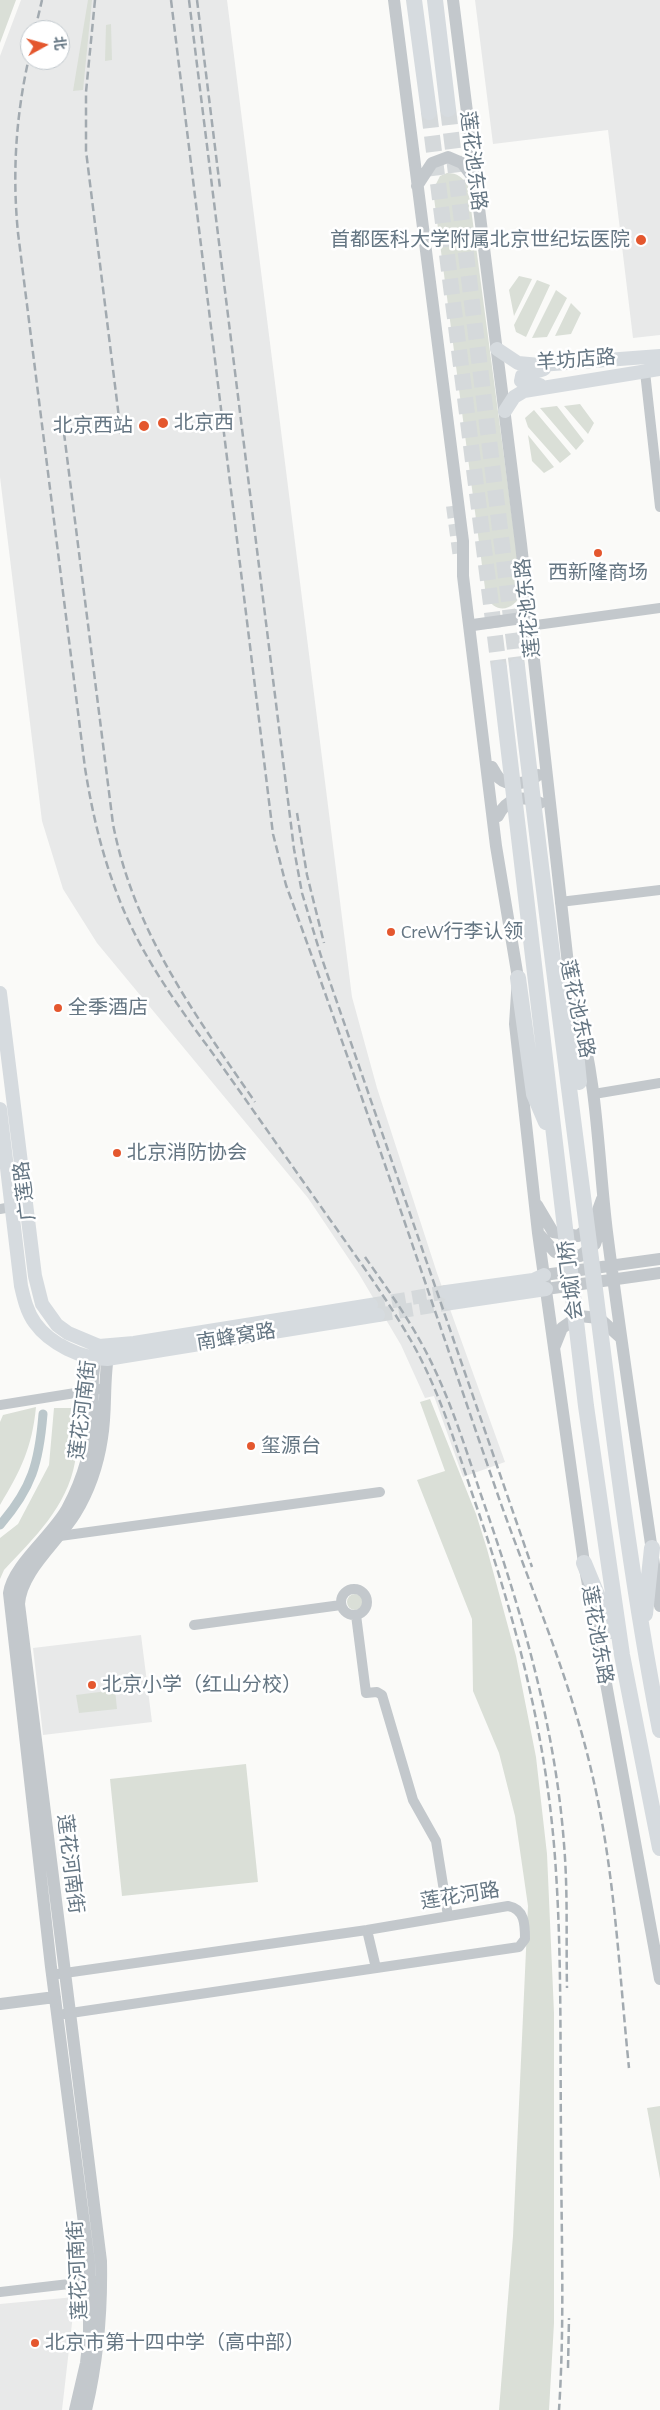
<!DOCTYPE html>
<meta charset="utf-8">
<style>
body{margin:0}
#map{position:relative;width:660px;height:2410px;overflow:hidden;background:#fafaf8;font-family:"Alegreya Sans","Noto Sans SC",sans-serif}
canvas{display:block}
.north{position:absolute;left:20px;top:20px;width:50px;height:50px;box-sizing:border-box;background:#fff;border:1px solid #c1c8cd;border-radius:50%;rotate:83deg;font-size:14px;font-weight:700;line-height:20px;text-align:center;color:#657683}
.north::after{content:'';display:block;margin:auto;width:18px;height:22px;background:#e4572e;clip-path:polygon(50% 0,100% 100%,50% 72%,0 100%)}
</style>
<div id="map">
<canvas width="660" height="2410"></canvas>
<div class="north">北</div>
</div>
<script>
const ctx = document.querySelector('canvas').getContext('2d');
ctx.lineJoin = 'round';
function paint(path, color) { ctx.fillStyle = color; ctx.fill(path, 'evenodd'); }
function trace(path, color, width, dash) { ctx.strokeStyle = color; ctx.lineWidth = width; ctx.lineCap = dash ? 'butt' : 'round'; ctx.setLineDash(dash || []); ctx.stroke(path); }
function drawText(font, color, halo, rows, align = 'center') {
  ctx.font = font + ' "Alegreya Sans","Noto Sans SC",sans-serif'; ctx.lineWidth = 5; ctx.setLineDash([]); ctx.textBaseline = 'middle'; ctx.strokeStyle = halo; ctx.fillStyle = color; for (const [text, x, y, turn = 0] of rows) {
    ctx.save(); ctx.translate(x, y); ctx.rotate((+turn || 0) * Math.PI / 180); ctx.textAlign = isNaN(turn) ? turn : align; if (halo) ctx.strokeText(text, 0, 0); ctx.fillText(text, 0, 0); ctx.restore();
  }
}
paint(new Path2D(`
 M21 0H227L352 997 377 1088 437 1273 505 1462 463 1477 434 1396 425 1398 401 1345 359 1274 308 1198 97 943 63 889 42 821 0 477V56ZM30 30H60V60H30Z
 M475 0H660V335L633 338 608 130 493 144Z
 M141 1635 152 1722 43 1735 33 1648Z
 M75 2297 62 2410H0V2304Z`), '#e8e9e9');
paint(new Path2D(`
 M0 0H16L0 43Z
 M88 0H92L83 90 73 91Z
 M111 24 112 60 105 61 106 25Z
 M447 173C458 173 462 177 468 186L522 592C515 610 496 616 486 596L433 190 440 176Z
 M519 276 532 279 514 316 509 290Z
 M537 280 550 285 526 337 516 332 514 325Z
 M556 290 567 298 547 337 532 338Z
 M571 303 581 313 571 334 555 336Z
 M580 404 594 423 588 434 564 406Z
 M557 406 584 441 576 450 540 408Z
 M534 410 571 454 560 463 528 427 525 418Z
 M528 435 554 467 544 473 532 461Z
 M430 1399 476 1514 487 1549 516 1656 536 1757 547 1854 554 2013V2323L549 2410H499L513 2236 528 1906 515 1816 499 1753 473 1691 472 1619 417 1480 445 1471 420 1402Z
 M36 1407C32 1448 21 1470 0 1505V1422L3 1415Z
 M54 1408H79C78 1426 78 1445 75 1462 67 1507 34 1538 4 1570L0 1579V1538L18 1524 49 1465Z
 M347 1602a8 8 0 1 1 16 0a8 8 0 1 1-16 0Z
 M115 1690 117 1709 79 1713 76 1695Z
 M246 1764 258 1882 122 1896 110 1779Z
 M660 2106V2179L647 2108Z`), '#dadfd7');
trace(new Path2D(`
 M0 1525C32 1488 39 1463 43 1414`), '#bbc7cb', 9);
trace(new Path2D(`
 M452 506 459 558`), '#d5d9db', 12, [12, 6]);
trace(new Path2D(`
 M371 1305 446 1292
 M378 1315 451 1303`), '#d5d9db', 14, [14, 7]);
trace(new Path2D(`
 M448 109 517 666
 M429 112 499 668`), '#d5d9db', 16, [16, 8]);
trace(new Path2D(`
 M645 372 660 507
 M529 626 660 608
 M560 902 660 890
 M594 1094 660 1083
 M0 1209 11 1207
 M0 1405 100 1389
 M60 1536 380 1492
 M341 1602a13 13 0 1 1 26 0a13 13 0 1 1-26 0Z
 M356 1615 366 1693 377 1692 382 1695 413 1800 436 1841 448 1916
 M194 1625 341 1605
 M367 1930 376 1968
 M58 1974 367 1930 508 1906C525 1909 525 1925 525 1939L519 1947 64 2014
 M0 2292 95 2281`), '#c3c8cc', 10);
trace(new Path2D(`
 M394 0 463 541V576L496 846 518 978 515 1024 538 1233 584 1563 660 1979
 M453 0 521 544 571 991
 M417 186 432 163 448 157 462 163 474 179
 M473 625 529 617
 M492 767C494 770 496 775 499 778 509 787 528 784 538 775
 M498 816C506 799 523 794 540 803
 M577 1012C598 1084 598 1159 607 1232 623 1357 642 1481 660 1606
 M537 1205 553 1232 578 1236 593 1224 602 1199
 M538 1233 555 1252 580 1256 595 1244 604 1218
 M544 1275 660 1259
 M546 1289 660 1273
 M554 1348 562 1328 579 1316 599 1318 620 1337
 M0 2004 55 1997
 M75 2410 86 2363 89 2336V2262L51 1967 9 1593C13 1565 52 1536 67 1509 83 1479 93 1447 93 1413 93 1389 91 1372 98 1349
 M86 2410C98 2360 102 2312 101 2261L19 1604C21 1571 58 1542 75 1514 89 1491 98 1465 102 1438 107 1409 103 1380 109 1350`), '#c3c8cc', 12);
trace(new Path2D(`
 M497 349 518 363 540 365 660 356
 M540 385 521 381 522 376 544 369
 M505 411 514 397 524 391 660 369
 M0 993 35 1276 42 1304 57 1325 68 1333 99 1346 134 1343 371 1305
 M0 1109 21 1286C24 1299 27 1312 35 1323 50 1344 82 1359 107 1359L378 1315
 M446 1292 533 1280 544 1275
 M451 1303 546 1289`), '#d6dbdf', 14);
trace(new Path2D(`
 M414 0 429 112
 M435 0 448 109
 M517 666C540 866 566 1066 592 1266 612 1421 630 1577 660 1730
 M499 668 586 1406 622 1655 660 1848
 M518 978 534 1094 546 1122
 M569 983 579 1082
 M584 1563 612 1631
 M645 1614 652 1548`), '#d6dbdf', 16);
trace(new Path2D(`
 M95 0 86 92V151L121 434
 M171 0 273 834 286 885C358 1081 424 1280 492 1478 526 1578 570 1675 593 1778 615 1873 619 1971 629 2068
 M189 0 294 849 302 893 321 956 532 1567
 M197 0 220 188
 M35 30 42 0
 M30 53C16 113 12 172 18 233L85 768C92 812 102 855 118 896 141 957 181 1010 219 1062 258 1117 297 1173 336 1228 363 1266 391 1305 414 1346 441 1395 457 1449 475 1502 514 1614 544 1726 554 1845 562 1941 560 2039 561 2136 561 2227 565 2319 559 2410
 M64 433 113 824C134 932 194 1013 255 1102
 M297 813 307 875 324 943
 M365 1257C386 1287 407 1316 424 1348 448 1393 464 1443 480 1492 520 1606 555 1723 564 1844 568 1892 566 1940 567 1988
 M568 2368 569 2318`), '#a2aab0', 2.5, [8, 4]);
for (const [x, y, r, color] of [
 [641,240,6,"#e4572e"],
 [163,423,6,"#e4572e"],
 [144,426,6,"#e4572e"],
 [598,553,5,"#e4572e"],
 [391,932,5,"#e4572e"],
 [58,1008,5,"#e4572e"],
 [117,1153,5,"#e4572e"],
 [251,1446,5,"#e4572e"],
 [92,1685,5,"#e4572e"],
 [35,2343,5,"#e4572e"]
]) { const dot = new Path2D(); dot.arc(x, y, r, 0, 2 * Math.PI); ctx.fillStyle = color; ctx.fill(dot); trace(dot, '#fff', 2); }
drawText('20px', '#657683', '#fff', [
 ["莲花池东路",473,161,83],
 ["羊坊店路",576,360,-4],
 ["莲花池东路",528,608,-96],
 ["莲花池东路",577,1009,78],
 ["广莲路",25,1191,-97],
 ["会城门桥",571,1280,-97],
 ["南蜂窝路",236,1337,-9],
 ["莲花河南街",83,1410,-83],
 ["莲花池东路",597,1635,80],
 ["莲花河南街",70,1864,83],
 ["莲花河路",460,1896,-9],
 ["莲花河南街",78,2270,-93]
]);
drawText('20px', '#657683', '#fff', [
 ["首都医科大学附属北京世纪坛医院",630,240,"right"],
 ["北京西",174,423],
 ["北京西站",133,426,"right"],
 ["西新隆商场",598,573,"center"],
 ["CreW行李认领",401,932],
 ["全季酒店",68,1008],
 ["北京消防协会",127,1153],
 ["玺源台",261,1446],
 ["北京小学（红山分校）",102,1685],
 ["北京市第十四中学（高中部）",45,2343]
], 'left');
</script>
